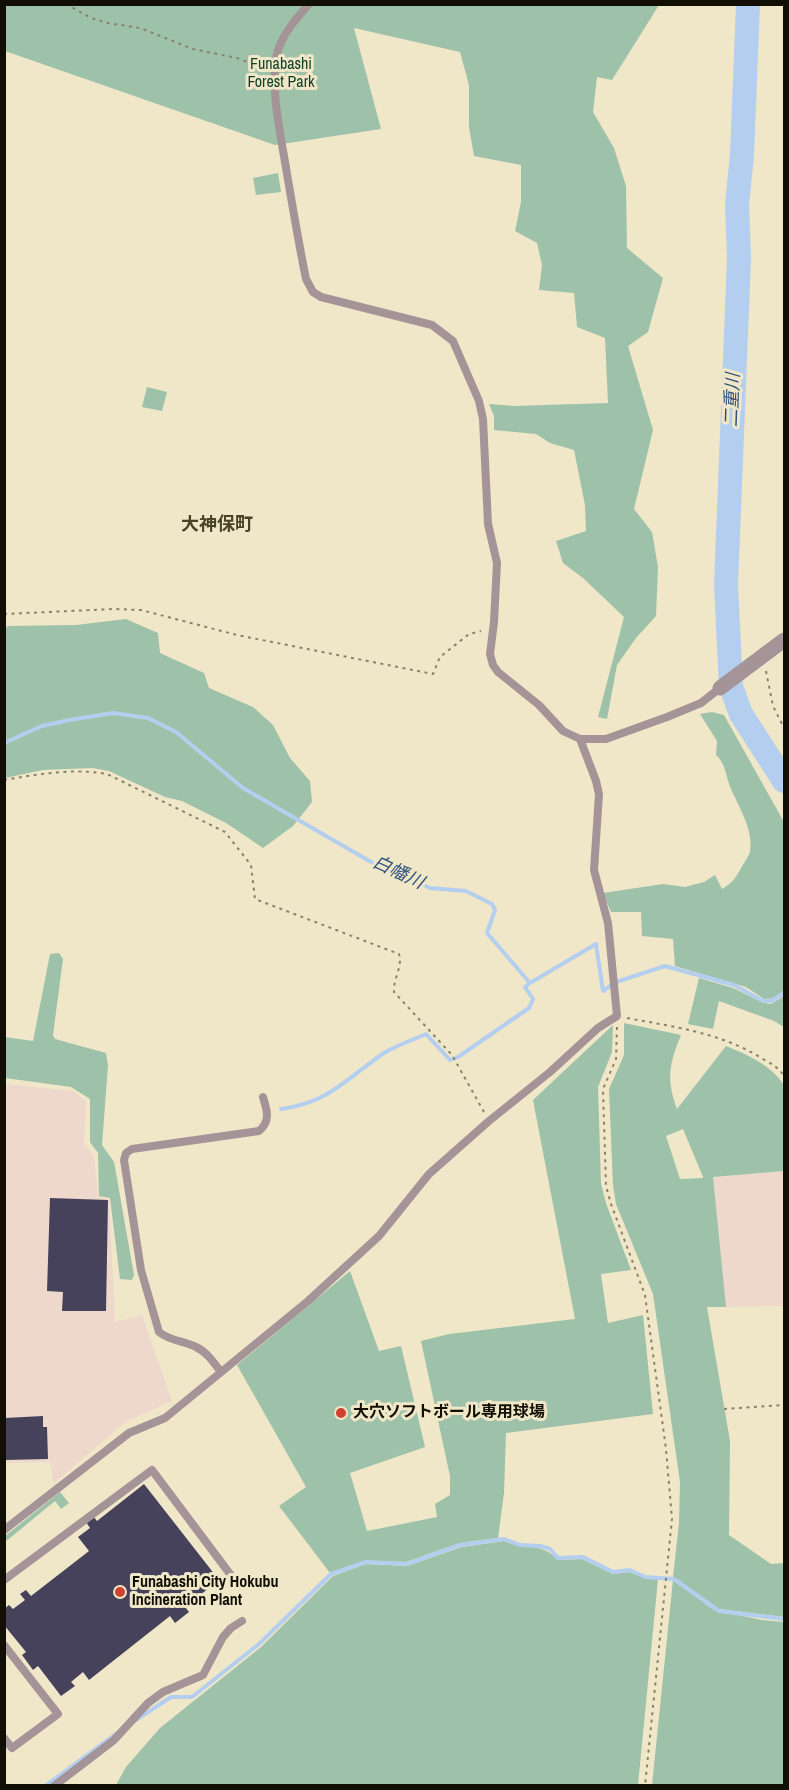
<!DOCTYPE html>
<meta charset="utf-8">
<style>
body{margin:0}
#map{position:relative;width:789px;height:1790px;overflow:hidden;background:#efe7c8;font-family:"Archivo Narrow",sans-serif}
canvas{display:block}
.frame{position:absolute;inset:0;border:6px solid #110e04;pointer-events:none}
</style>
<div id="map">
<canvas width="789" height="1790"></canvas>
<div class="frame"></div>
</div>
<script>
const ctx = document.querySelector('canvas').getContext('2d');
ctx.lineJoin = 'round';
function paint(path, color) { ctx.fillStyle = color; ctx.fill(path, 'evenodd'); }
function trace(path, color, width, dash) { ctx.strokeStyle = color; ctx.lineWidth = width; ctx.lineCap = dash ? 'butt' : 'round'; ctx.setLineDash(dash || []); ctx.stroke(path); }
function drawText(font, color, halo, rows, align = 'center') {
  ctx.font = font + ' "Archivo Narrow","Noto Sans JP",sans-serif'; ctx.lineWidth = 6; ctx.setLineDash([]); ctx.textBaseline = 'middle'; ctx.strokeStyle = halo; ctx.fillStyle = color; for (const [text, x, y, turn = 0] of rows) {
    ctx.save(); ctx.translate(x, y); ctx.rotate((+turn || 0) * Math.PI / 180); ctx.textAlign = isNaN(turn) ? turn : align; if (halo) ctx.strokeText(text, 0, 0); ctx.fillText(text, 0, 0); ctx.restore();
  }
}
paint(new Path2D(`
 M4 1084 74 1091 86 1102 84 1144 94 1156 98 1197 109 1199 115 1322 142 1315 172 1401 127 1421 54 1483 50 1462 5 1463Z
 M784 1171V1306L726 1307 713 1177Z`), '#edd8cb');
paint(new Path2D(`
 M4 5H659L612 80 597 77 593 112 614 148 626 186 627 248 663 278 648 332 628 346 653 430 634 509 652 532 658 567 656 616 636 638 617 665 607 719 598 717 624 617 583 578 563 563 556 541 586 531 585 505 574 450 550 443 536 434 494 430V416L489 404 514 406 608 403 605 338 577 327 574 293 539 290 542 265 537 243 515 231 521 202V165L474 156 469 127V85L460 52 354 28 381 129 275 145 5 51Z
 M278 173 281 192 256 195 253 178Z
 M147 387 167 392 162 411 142 407Z
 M126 619 158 633 160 653 204 673 209 688 253 707 273 725 290 758 310 781 312 802 293 826 263 848 226 823 182 801 165 797 109 771 92 768 43 770 5 778V629L8 626 76 625Z
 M712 712 724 715 784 822V990L775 998 764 999 746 987 675 966 673 939 642 936 641 912H611L603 893 663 884 685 887 704 882 715 875 722 889C731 884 736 878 741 868 744 863 748 857 750 852 754 831 739 807 731 789 726 778 726 764 716 755L717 741 700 714Z
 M59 953 63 959 53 1035 55 1039 106 1053 108 1065 102 1145 114 1162 134 1275 132 1280 120 1279 110 1198 99 1196 98 1153 90 1142V1099L71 1087 5 1078V1037L33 1041 50 954Z
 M699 978 733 988 764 1003 771 1004 784 996V1027L774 1021 719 1001 713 1029 688 1024Z
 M624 1023 681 1035C669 1065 666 1078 677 1109L726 1046C748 1055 771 1065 784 1085V1171L713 1177 726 1307H707L730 1441 729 1535 771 1564 784 1563V1617L719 1609 673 1577 679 1523 680 1482 653 1294 616 1204 613 1185 609 1089 624 1055ZM683 1129 703 1177V1178L680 1179 666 1136Z
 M613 1025 612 1052 598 1087 601 1184 606 1203 631 1270 601 1274 608 1323 643 1315 653 1414 506 1433 504 1493 498 1538 460 1543 406 1562 365 1561 330 1573 279 1506 306 1487 237 1365 350 1271 379 1351 401 1346 425 1447 350 1473 367 1531 437 1517 435 1504 450 1495V1476L421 1341 449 1334 575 1319 533 1100Z
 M60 1492 69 1503 61 1509 55 1501 5 1542V1536Z
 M504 1541C527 1551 540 1541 558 1560L582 1559 613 1574 629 1572 645 1578 658 1579 638 1785H116L126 1767 160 1728 261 1647 333 1576 366 1564 407 1566 462 1547Z
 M673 1580 714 1610 762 1620 784 1622V1785H652Z`), '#9ec1aa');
trace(new Path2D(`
 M4 743 42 726 69 720 113 713 148 718 176 732 243 788 378 866 393 870 430 888 466 891 492 904 495 910 487 933 530 983 596 944 603 991 616 982 665 966 734 985 763 1001H771L784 993
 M281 1109C330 1102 346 1079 384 1053 397 1045 413 1040 426 1034L450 1060 458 1057 529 1008 533 999 525 987 530 983
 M136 1720 171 1697H192L259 1644 331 1574 366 1562 407 1564 460 1545 504 1539 520 1545 541 1546 550 1549 558 1558 583 1557 613 1572 630 1570 645 1577 674 1579 719 1611 784 1619
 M45 1786 117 1733`), '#b4ceef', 4);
trace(new Path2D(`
 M748 4 742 155 737 205 739 258 726 585 731 687 741 714 784 781`), '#b4ceef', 24);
paint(new Path2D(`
 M50 1198 108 1200 106 1311H62L63 1292 47 1291Z
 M43 1416V1427H47L48 1459 5 1460V1418Z
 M144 1484 219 1580 185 1607 189 1612 175 1623 170 1616 89 1680 83 1672 71 1682 75 1686 61 1696 38 1666 33 1670 22 1655 26 1652 4 1625V1609L9 1605 13 1609 25 1600 20 1594 26 1590 31 1596 89 1551 78 1537 90 1528 86 1522 93 1516 97 1521Z`), '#46425b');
trace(new Path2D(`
 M66 4 91 18 108 23 140 28 193 49 237 58 265 69
 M4 614 114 609 141 610 237 635 433 674 440 657 469 634 481 631
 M766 671 773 706 784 728
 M4 780C39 774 73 768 107 774L225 832 251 865 255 899 399 954C403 966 393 979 394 992L452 1055 484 1112
 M627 1018C675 1027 722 1033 763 1059 772 1064 779 1068 784 1076
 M617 1027 616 1059 603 1089 606 1186 611 1204 645 1295 666 1449 672 1519 645 1786
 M724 1409 784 1405`), '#88826d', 2, [3, 4.5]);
trace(new Path2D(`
 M309 4C297 18 284 32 278 50 268 83 282 141 287 174 293 209 299 245 306 279L313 292 321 297 432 325 453 341 479 401 483 419 488 524 497 563 494 622 490 654 493 665 498 672 539 705 563 731 580 739H606L667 717 701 703 720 688
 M221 1372C214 1363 207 1352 196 1347 184 1341 170 1341 159 1332L141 1270 124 1160 126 1153 132 1149 259 1131C271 1121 267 1110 263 1097
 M4 1530 129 1433 165 1418 308 1301 379 1236 429 1174 489 1121 550 1072 598 1028 617 1016 608 923 594 870 599 794 596 781 580 739
 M4 1580 152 1470 233 1578
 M4 1645 58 1714 12 1748 4 1738
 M54 1786 114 1740 148 1703 163 1692 203 1675 223 1637 231 1628 242 1621`), '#a49498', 8);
trace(new Path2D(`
 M720 688 784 640`), '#a49498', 15);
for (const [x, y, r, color] of [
 [341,1413,6,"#cf4231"],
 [120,1592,6,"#cf4231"]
]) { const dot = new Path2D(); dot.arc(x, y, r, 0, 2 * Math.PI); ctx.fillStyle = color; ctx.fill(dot); trace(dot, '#efe7c8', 2); }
drawText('16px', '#0f3f26', '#efe7c8', [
 ["Funabashi",281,65],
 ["Forest Park",281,83]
]);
drawText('bold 16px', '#110e04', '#efe7c8', [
 ["大穴ソフトボール専用球場",353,1413],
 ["Funabashi City Hokubu",132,1583],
 ["Incineration Plant",132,1601]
], 'left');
drawText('italic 18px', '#2e517d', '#efe7c8', [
 ["二重川",733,400,-88],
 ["白幡川",398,873,25]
]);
drawText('bold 18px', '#4a4329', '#efe7c8', [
 ["大神保町",217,525]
]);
</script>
